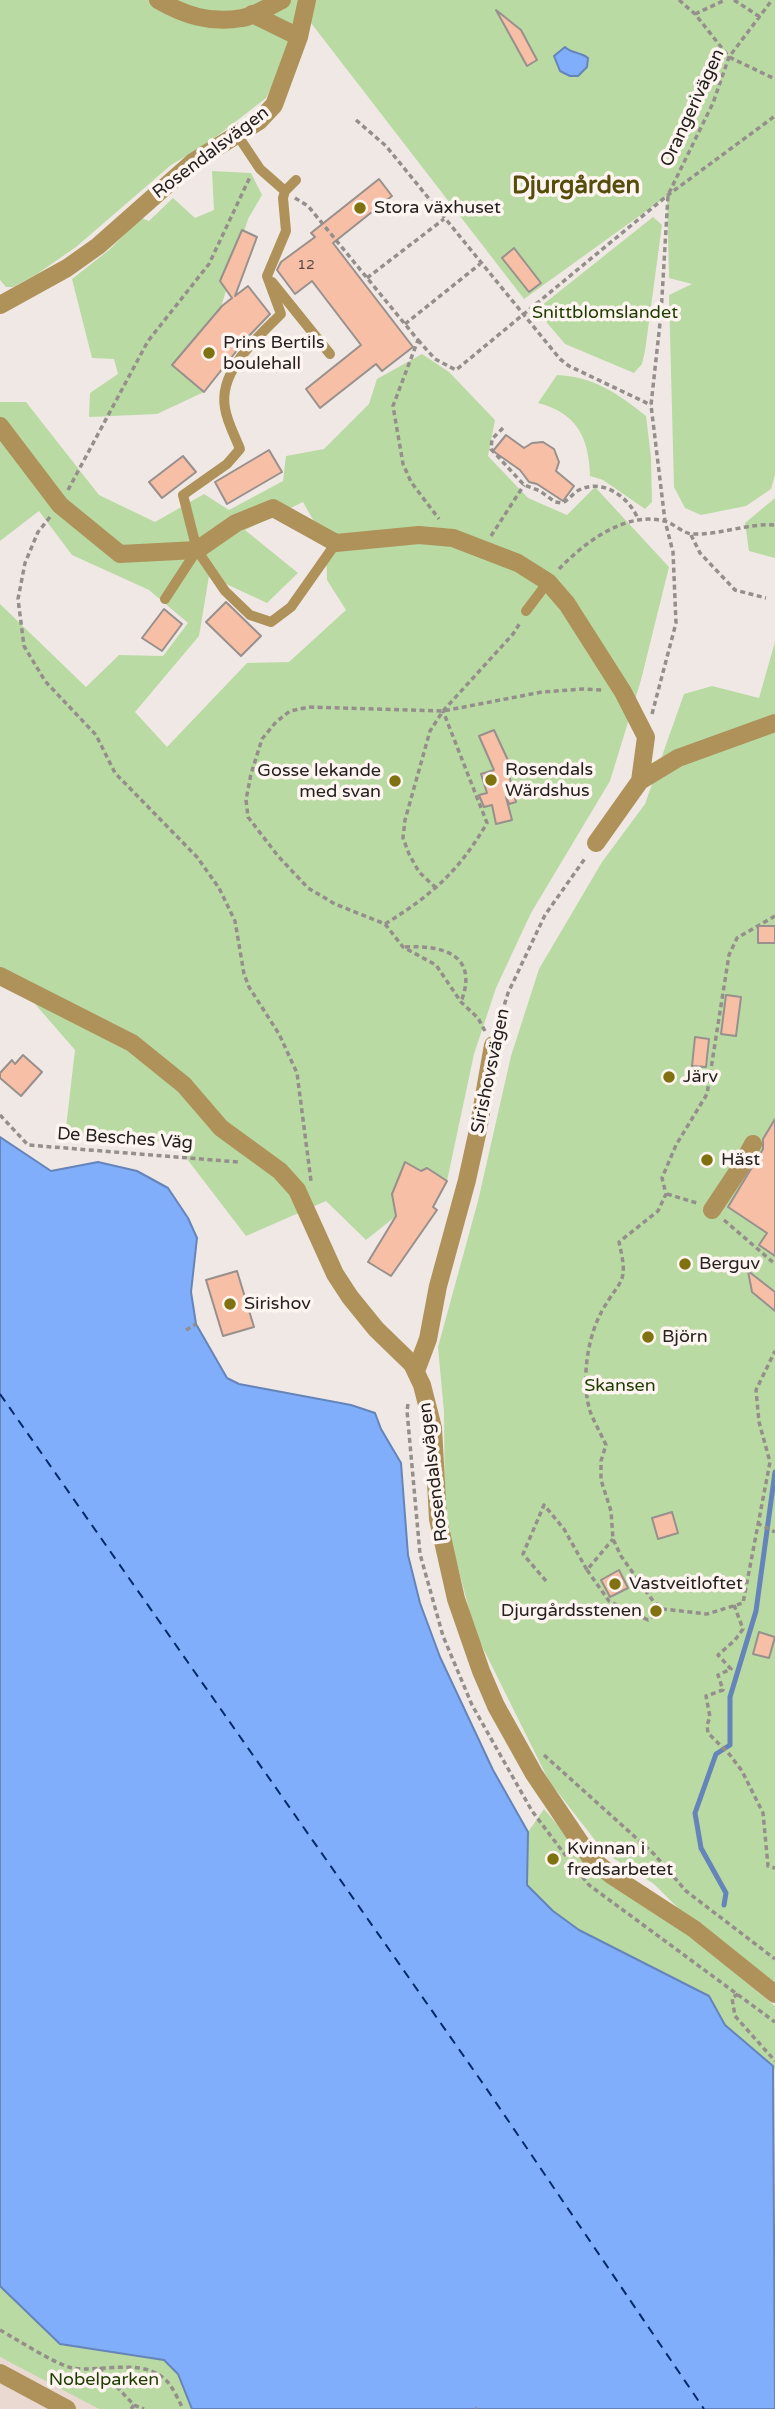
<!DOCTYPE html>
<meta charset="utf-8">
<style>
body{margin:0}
canvas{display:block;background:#f0e8e4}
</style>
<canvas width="775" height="2409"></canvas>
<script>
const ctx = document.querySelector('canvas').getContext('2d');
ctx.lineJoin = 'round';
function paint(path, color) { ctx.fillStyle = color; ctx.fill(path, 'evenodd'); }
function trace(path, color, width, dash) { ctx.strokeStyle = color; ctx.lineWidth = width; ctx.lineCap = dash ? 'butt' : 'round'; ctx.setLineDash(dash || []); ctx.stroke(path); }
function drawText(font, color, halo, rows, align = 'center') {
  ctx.font = font + ' "Varela Round",sans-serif'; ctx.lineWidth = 7; ctx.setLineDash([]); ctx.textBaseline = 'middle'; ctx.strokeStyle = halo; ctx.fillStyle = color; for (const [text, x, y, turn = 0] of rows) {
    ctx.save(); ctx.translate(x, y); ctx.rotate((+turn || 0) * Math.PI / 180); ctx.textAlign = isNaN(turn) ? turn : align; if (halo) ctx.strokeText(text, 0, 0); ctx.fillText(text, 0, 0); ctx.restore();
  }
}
paint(new Path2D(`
 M0 2357 28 2370 99 2409H0Z`), '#e9d9d1');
paint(new Path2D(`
 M0 0H775V475L771 489 746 506 701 515 685 508 674 487 669 295 692 284 669 278 667 196 524 299 311 23 284 36 288 40V54L266 98 208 143 171 165 76 247 37 274 13 287H6L0 280Z
 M212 171 251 173 262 195 248 219 221 307 172 365 204 392 157 414 89 417 90 393 118 374 114 359 92 358 72 279 109 250 141 218 149 221 173 198 195 218 214 210Z
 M653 217 662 225 645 351 642 364 634 373 565 344 536 310Z
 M422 354 449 372 495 420 488 456 528 498 567 515 595 487 669 567 641 680 610 781 531 913 496 988 474 1054 447 1181 427 1168 421 1171 405 1162 392 1194 396 1216 366 1240 326 1201 246 1236 174 1142 65 1136 75 1050 16 982 0 984V604L86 687 119 655 163 656 188 623 149 590 72 555 39 511 0 541V402H26L99 495 155 522 204 494 229 510 283 481 286 456 324 449 369 404 377 379ZM303 502 326 543 327 580 346 610 289 662 247 663 167 747 135 712 199 636 209 576 267 603 298 573 245 530Z
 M557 375C592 376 619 394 646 416L651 457 652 502 645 509 603 480 590 476C589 438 577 413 538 403Z
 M775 498V558L749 551 745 523Z
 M775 642V1984L686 1916 654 1884 605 1853 549 1781 475 1632 445 1518 444 1412 438 1347 478 1201 511 1056 539 969 602 862 645 804 684 694 712 686 759 698Z
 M544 1809 583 1855 701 1945 775 2006V2070L773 2066 725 2025 709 1996 579 1930 553 1911 527 1885 528 1832Z
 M0 2286 60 2344 163 2360 178 2374 192 2409H99L0 2357Z`), '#badaa4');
const water = new Path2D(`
 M565 47C572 54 581 52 588 58L587 67 578 76H570L560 71 554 56Z
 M0 1137 51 1171 98 1162 137 1171 168 1188 188 1218 197 1238 191 1292 196 1324 227 1378 239 1384 351 1405 375 1413 381 1429 401 1463 408 1555 420 1603 440 1657 493 1770 528 1832 527 1885 553 1911 579 1930 709 1996 725 2025 773 2066 775 2409H192L178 2374 164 2360 60 2344 0 2286Z`);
paint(water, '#81aefa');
trace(water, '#6584b9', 2);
trace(new Path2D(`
 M724 1905 726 1893 701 1848 695 1813 716 1754 730 1745V1697L756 1611 775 1472`), '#6584b9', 5);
trace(new Path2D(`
 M0 1394 484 2085 704 2409`), '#03296a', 2, [9, 7]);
const building = new Path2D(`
 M496 10 521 30 537 60 527 66Z
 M379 179 392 196 333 243 413 347 382 371 376 364 320 408 306 389 361 345 312 281 295 294 277 270 281 262 315 237 311 233Z
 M242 230 257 237 235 296 248 286 270 314 246 339 204 392 172 365 222 306 232 298 220 281Z
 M514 248 541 283 529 292 502 258Z
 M506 435 524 448 532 443 543 442 554 449 559 462 556 471 574 486 563 501 537 484 529 482 520 470 493 451Z
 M269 450 282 472 227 504 215 482Z
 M183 456 196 472 162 498 149 482Z
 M226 602 261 636 241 656 206 622Z
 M164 609 182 624 162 651 142 638Z
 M494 730 512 769 508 771 516 802 509 804 506 797 512 820 496 824 492 805 484 807 479 795 487 793 481 774 494 770 479 736Z
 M758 926H775V943H758Z
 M726 995 741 997 736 1036 721 1034Z
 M695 1037 709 1039 706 1067 692 1066Z
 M23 1055 42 1072 21 1096 0 1078V1073L12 1060 15 1064Z
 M775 1119V1256L759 1245 767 1233 728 1207 763 1149V1139Z
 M405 1162 421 1171 427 1168 447 1181 433 1207 437 1210 391 1276 368 1262 396 1216 392 1194Z
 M237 1271 254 1327 223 1336 206 1280Z
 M748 1271 775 1292V1311L752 1292Z
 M672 1512 678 1533 658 1539 652 1518Z
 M619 1570 628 1588 610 1597 601 1580Z
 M759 1632 775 1637 769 1658 753 1654Z`);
paint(building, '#f7bfa6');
trace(building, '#98908d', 2);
trace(new Path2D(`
 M679 0 695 14 729 57 775 79
 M734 0 760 17
 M695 14 725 0
 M356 120 386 146 560 359 569 366 651 405
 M295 198 308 206 418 340 393 406 403 464 411 482 439 519
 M367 278 444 219
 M405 324 480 264
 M418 340 435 359 456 370 668 195 775 116
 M503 428 492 439 491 449 524 485 540 491 555 502 562 503C569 500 573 493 579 490 603 478 629 497 638 519
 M68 490 148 341 209 264 250 177
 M50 517 38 532 25 563 18 599 24 646 45 681 96 735 115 773 197 857 219 888 235 921 244 974 249 987 279 1034 297 1073 311 1181
 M691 535 700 553 735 590 766 598
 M491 536 524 485
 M559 569C584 543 625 511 664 521 674 523 683 534 693 534 720 535 748 523 775 525
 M652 714 676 623 673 552 665 521 651 405 661 314 668 195 713 103 729 57 772 0
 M436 888 419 872 409 854 403 838 405 820 430 731 443 711 513 634 520 623
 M775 916 737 938 729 955 707 1094 676 1145 662 1178 666 1194 658 1211 619 1242C629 1285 621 1277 602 1311 587 1338 581 1381 590 1411 594 1422 601 1434 606 1445L601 1461V1480L611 1511 613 1539 621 1556 653 1601 663 1609 707 1614 743 1603 770 1462 759 1422 756 1390 775 1351
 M385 924C432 895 459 871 487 823L443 711
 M405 947C444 945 479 955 461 1002
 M497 1029 508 993 545 915 586 857
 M485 1031 478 1018 461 1002 436 965 403 947 385 924 335 904 308 888 278 856 248 817 246 800 251 774 262 739 276 722 290 711 309 707 443 711 542 692 583 689 602 690
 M0 1115 28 1145 238 1162
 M667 1194 697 1203
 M724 1220 775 1264
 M186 1330 196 1324
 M408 1404 407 1411 420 1554 443 1636 472 1705 532 1811 566 1856
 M757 1523 775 1532
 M587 1570 609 1601 648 1620 663 1609
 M546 1581 523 1554 544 1505 564 1529 587 1570 613 1539
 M734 1605 743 1629 735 1640 718 1655 731 1669 718 1675 723 1690 706 1696 710 1717 707 1725 708 1733 730 1755 742 1771 763 1813 768 1866 775 1868
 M544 1755 654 1854 686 1891 775 1959
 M577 1870 589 1885 775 2022
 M738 1994 732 1998 735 2016 775 2061
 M0 2330C16 2339 57 2365 72 2368 102 2373 148 2355 170 2385 175 2392 179 2401 183 2409
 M99 2368 134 2405 131 2409
 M134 2405 144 2409
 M475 2408 476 2409`), '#958f8c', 3.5, [5, 3.5]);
trace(new Path2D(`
 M238 136 260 169 285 191 296 180
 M272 282 330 354
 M197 550 183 495 227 464 240 449C235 436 227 422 225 408 218 371 258 337 281 314L267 276 286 231 283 198 285 191
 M165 599 197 550 225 591 250 615 271 622 291 607 336 543
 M526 611 548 582`), '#ae925a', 10);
trace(new Path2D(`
 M158 0C184 15 211 24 242 18 255 16 269 6 282 0
 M252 14 299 37
 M0 305 67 268 98 246 193 162 259 121 274 105 299 37 307 0
 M0 426 60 505 120 554 197 550 236 523 273 508 336 543 419 535 453 538 518 563 548 582 567 604 623 692 646 737 640 781
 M596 843 640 781 678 758 775 723
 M0 976 132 1043 184 1085 221 1128 280 1171 297 1190 335 1274 350 1297 376 1329 412 1364 422 1385 433 1428 438 1519 456 1599 481 1671 496 1706 534 1774 590 1857 611 1875 694 1929 775 1994
 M712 1210 740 1168 753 1144
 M416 1371 428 1339 438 1286 467 1180 478 1130 493 1045
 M0 2373 67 2409`), '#ae925a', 18);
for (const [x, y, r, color] of [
 [360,208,7,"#807111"],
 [209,353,7,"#807111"],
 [491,780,7,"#807111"],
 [395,781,7,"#807111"],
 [669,1077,7,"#807111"],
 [707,1160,7,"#807111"],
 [685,1264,7,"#807111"],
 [230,1304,7,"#807111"],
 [648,1337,7,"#807111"],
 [615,1584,7,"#807111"],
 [656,1611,7,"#807111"],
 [553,1859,7,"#807111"]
]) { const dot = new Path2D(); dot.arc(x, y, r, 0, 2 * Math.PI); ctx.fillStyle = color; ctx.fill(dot); trace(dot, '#fef5f1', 2.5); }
drawText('14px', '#594842', null, [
 ["12",306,265]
]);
drawText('18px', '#242120', '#fef5f1', [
 ["Orangerivägen",693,108,-65],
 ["Rosendalsvägen",211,153,-37],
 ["Sirishovsvägen",491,1071,-78],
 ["De Besches Väg",125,1139,4],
 ["Rosendalsvägen",434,1472,-97]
]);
drawText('18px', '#242120', '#fef5f1', [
 ["Stora växhuset",374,208],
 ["Prins Bertils",223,343],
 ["boulehall",223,364],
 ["Rosendals",505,770],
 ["Wärdshus",505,791],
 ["Gosse lekande",381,771,"right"],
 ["med svan",381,792,"right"],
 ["Järv",683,1077],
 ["Häst",721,1160],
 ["Berguv",699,1264],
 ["Sirishov",244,1304],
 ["Björn",662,1337],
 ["Vastveitloftet",629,1584],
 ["Djurgårdsstenen",642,1611,"right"],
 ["Kvinnan i",567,1849],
 ["fredsarbetet",567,1870]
], 'left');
drawText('18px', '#1e3c00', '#fef5f1', [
 ["Snittblomslandet",605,313],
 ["Skansen",620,1386],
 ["Nobelparken",104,2380]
]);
drawText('bold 24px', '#564c0b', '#fef5f1', [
 ["Djurgården",576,187]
]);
</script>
